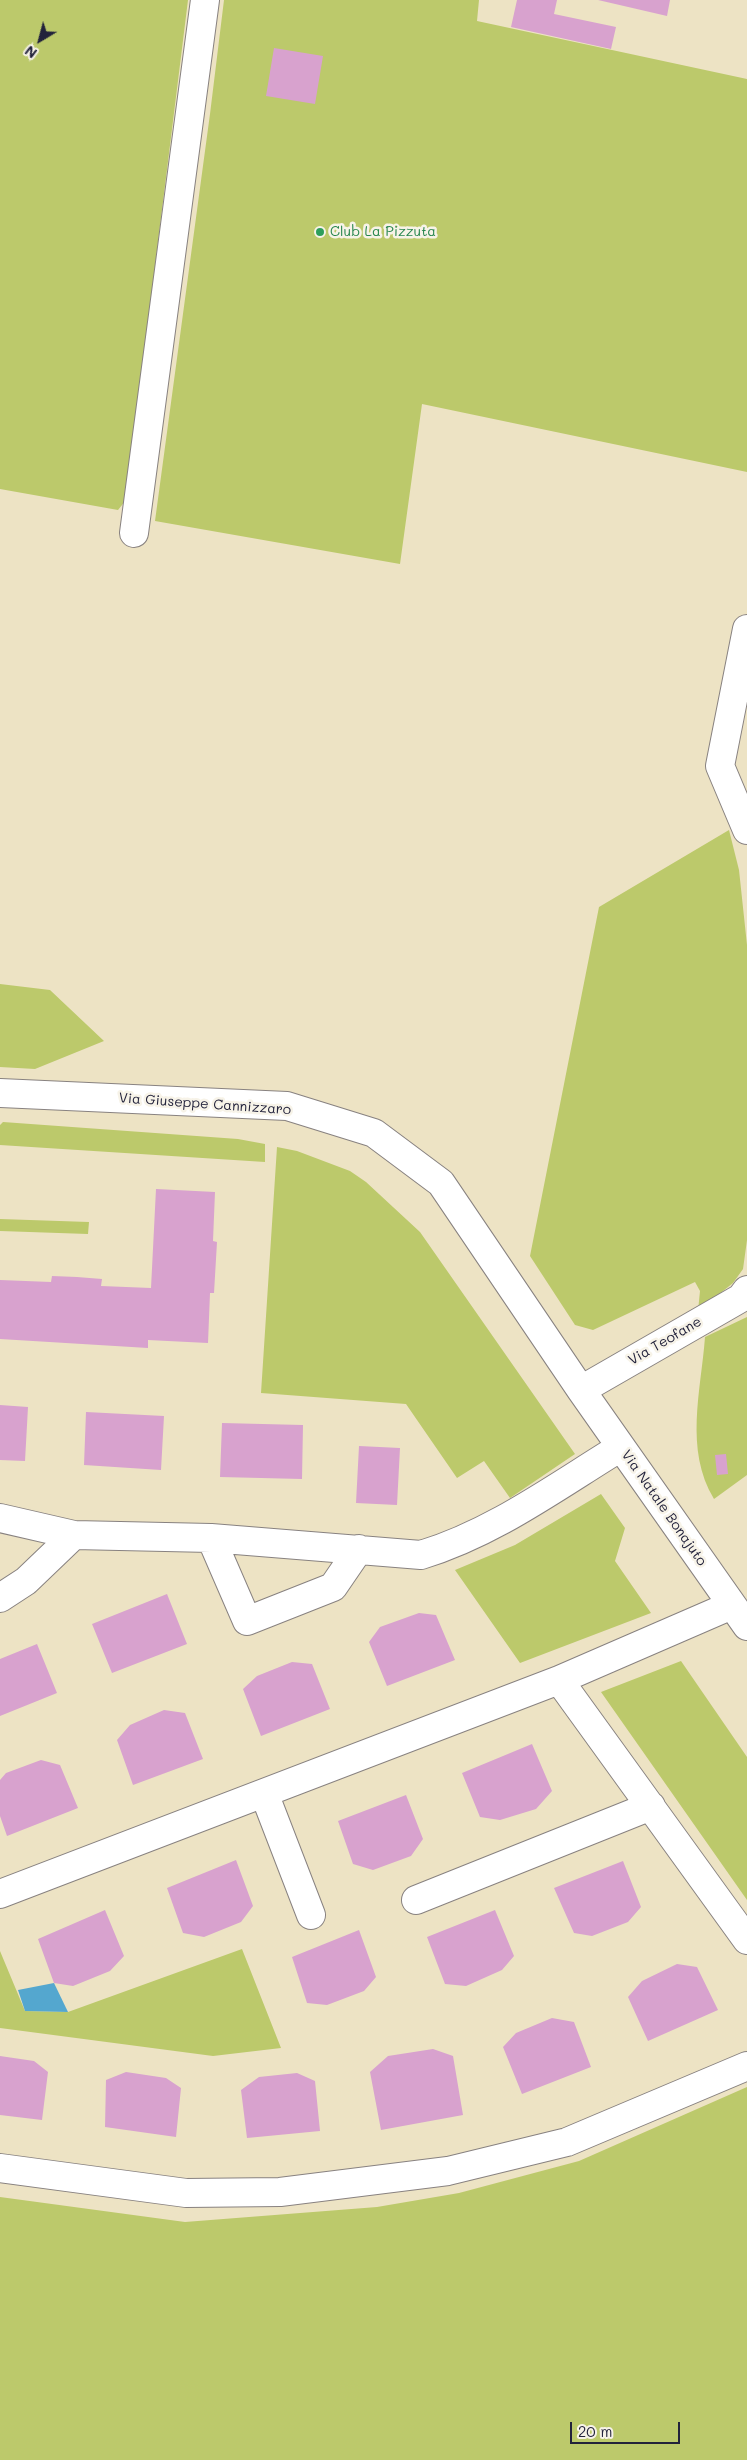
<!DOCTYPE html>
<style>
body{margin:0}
#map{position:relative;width:747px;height:2460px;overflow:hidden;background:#ede3c4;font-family:Mali,sans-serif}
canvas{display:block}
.north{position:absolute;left:15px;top:15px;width:50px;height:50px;-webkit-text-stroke:4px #f7f3e8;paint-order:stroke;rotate:217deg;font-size:14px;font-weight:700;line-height:20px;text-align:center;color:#22223b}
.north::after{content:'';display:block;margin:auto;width:18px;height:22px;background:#22223b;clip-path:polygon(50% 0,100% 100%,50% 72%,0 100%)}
.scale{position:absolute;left:570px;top:2422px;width:110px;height:22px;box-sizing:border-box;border:2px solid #22223b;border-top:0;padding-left:6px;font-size:15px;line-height:18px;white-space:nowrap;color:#22223b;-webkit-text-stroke:4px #f7f3e8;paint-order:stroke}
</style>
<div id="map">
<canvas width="747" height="2460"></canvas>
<div class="north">N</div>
<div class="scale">20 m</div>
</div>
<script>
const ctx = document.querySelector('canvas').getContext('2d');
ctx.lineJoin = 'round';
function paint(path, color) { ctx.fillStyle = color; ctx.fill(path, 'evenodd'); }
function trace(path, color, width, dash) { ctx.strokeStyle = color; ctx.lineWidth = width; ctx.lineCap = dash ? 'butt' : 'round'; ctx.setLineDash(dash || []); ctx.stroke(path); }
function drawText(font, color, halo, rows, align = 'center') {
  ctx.font = font + ' Mali,sans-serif'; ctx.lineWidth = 5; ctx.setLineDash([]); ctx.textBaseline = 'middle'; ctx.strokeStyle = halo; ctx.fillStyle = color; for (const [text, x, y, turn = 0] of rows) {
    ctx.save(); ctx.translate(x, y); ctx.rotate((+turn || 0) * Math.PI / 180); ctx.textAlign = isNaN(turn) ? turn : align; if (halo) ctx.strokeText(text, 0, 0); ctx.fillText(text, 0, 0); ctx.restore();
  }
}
paint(new Path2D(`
 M0 0H188L126 500 118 510 0 489Z
 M224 0H479L477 21 747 79V472L422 404 400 564 155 521 210 114Z
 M729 830 739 870 747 945V1240L743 1269 733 1283 698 1311 700 1291 695 1282 593 1330 575 1325 530 1256 599 907Z
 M0 984 50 990 104 1041 35 1069 0 1067Z
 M3 1122 238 1139 265 1144V1162L0 1145V1125Z
 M277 1147 297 1151 350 1171 366 1182 420 1232 575 1454 510 1498 484 1461 457 1478 406 1404 261 1393Z
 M0 1219 89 1222 88 1234 0 1231Z
 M747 1317V1475L714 1499C684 1449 701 1391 705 1337Z
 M601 1494 625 1528 615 1561 651 1613 520 1663 455 1570 515 1545Z
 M681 1661 747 1757V1900L601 1692Z
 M242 1949 281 2048 213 2056 0 2028V1951L25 2011 68 2012Z
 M747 2087V2460H0V2197L185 2222 377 2207 459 2193 579 2161Z`), '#bcc96b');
paint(new Path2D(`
 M54 1983 68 2012 25 2011 18 1990Z`), '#54a7cf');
paint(new Path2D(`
 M517 0H557L554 14 616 27 611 49 511 27Z
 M598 0H670L667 16Z
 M274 48 323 56 315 104 266 96Z
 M156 1189 215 1192 213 1241 217 1242 214 1293H210L208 1343 148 1340V1348L0 1339V1280L51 1282 52 1276 77 1277 102 1279 101 1286 151 1288Z
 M0 1405 28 1407 25 1461 0 1460Z
 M86 1412 164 1416 161 1470 84 1465Z
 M222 1423 303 1425 302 1479 220 1477Z
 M359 1446 400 1448 397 1505 356 1503Z
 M726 1454 728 1474 717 1475 715 1455Z
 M167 1594 187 1644 112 1673 92 1624Z
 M419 1613 436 1615 455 1660 387 1686 369 1642 380 1627Z
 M37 1644 57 1693 0 1716V1659Z
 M292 1662 312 1664 330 1709 261 1736 243 1689 257 1676Z
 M164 1710 185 1713 203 1759 133 1785 117 1740 130 1725Z
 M532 1744 552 1791 536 1809 500 1820 480 1817 462 1773Z
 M41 1760 60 1765 78 1808 7 1836 0 1816V1780L6 1773Z
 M406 1795 423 1839 411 1856 373 1870 353 1864 338 1821Z
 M236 1860 253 1906 241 1922 204 1937 183 1933 167 1888Z
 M623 1861 641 1907 628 1922 592 1936 574 1933 554 1888Z
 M105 1910 124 1956 110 1971 73 1986 54 1983 38 1939Z
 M495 1910 514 1956 502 1970 466 1986 445 1984 427 1937Z
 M359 1930 376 1977 364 1991 327 2005 307 2003 292 1957Z
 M677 1964 697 1967 718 2010 648 2041 628 1997 642 1981Z
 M552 2018 574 2022 591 2067 522 2094 503 2047 516 2033Z
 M433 2049 453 2056 463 2115 381 2130 370 2072 388 2056Z
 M0 2056 34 2061 48 2072 42 2120 0 2115Z
 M126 2072 166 2078 181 2088 176 2137 105 2127 106 2080Z
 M297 2073 315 2081 320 2131 247 2138 241 2090 259 2077Z`), '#d8a2ce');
const minor = new Path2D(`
 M134 533 205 0
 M747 629 720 766 747 830
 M0 1093 287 1106 374 1133 441 1183 581 1390 747 1626
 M581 1390 741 1298 747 1290
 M0 1518 74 1535 211 1538 421 1555C494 1533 557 1486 621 1447
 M211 1538 247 1621 333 1587 359 1549
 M0 1598 26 1581 74 1535
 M559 1680 732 1605
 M264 1793 311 1915
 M0 1894 559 1680 747 1940
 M416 1900 651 1806
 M0 2168 186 2193 280 2192 448 2171 567 2142 747 2066`);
trace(minor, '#888280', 30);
trace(minor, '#fff', 28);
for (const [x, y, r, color] of [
 [320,232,5,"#2e9e5b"]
]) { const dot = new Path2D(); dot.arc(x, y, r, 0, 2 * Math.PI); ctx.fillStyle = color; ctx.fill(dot); trace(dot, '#f7f3e8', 2); }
drawText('14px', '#27864d', '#f7f3e8', [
 ["Club La Pizzuta",330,232]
], 'left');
drawText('14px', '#22223b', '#f7f3e8', [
 ["Via Giuseppe Cannizzaro",205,1104,4],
 ["Via Teofane",665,1341,-30],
 ["Via Natale Bonajuto",664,1508,55]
]);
</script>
